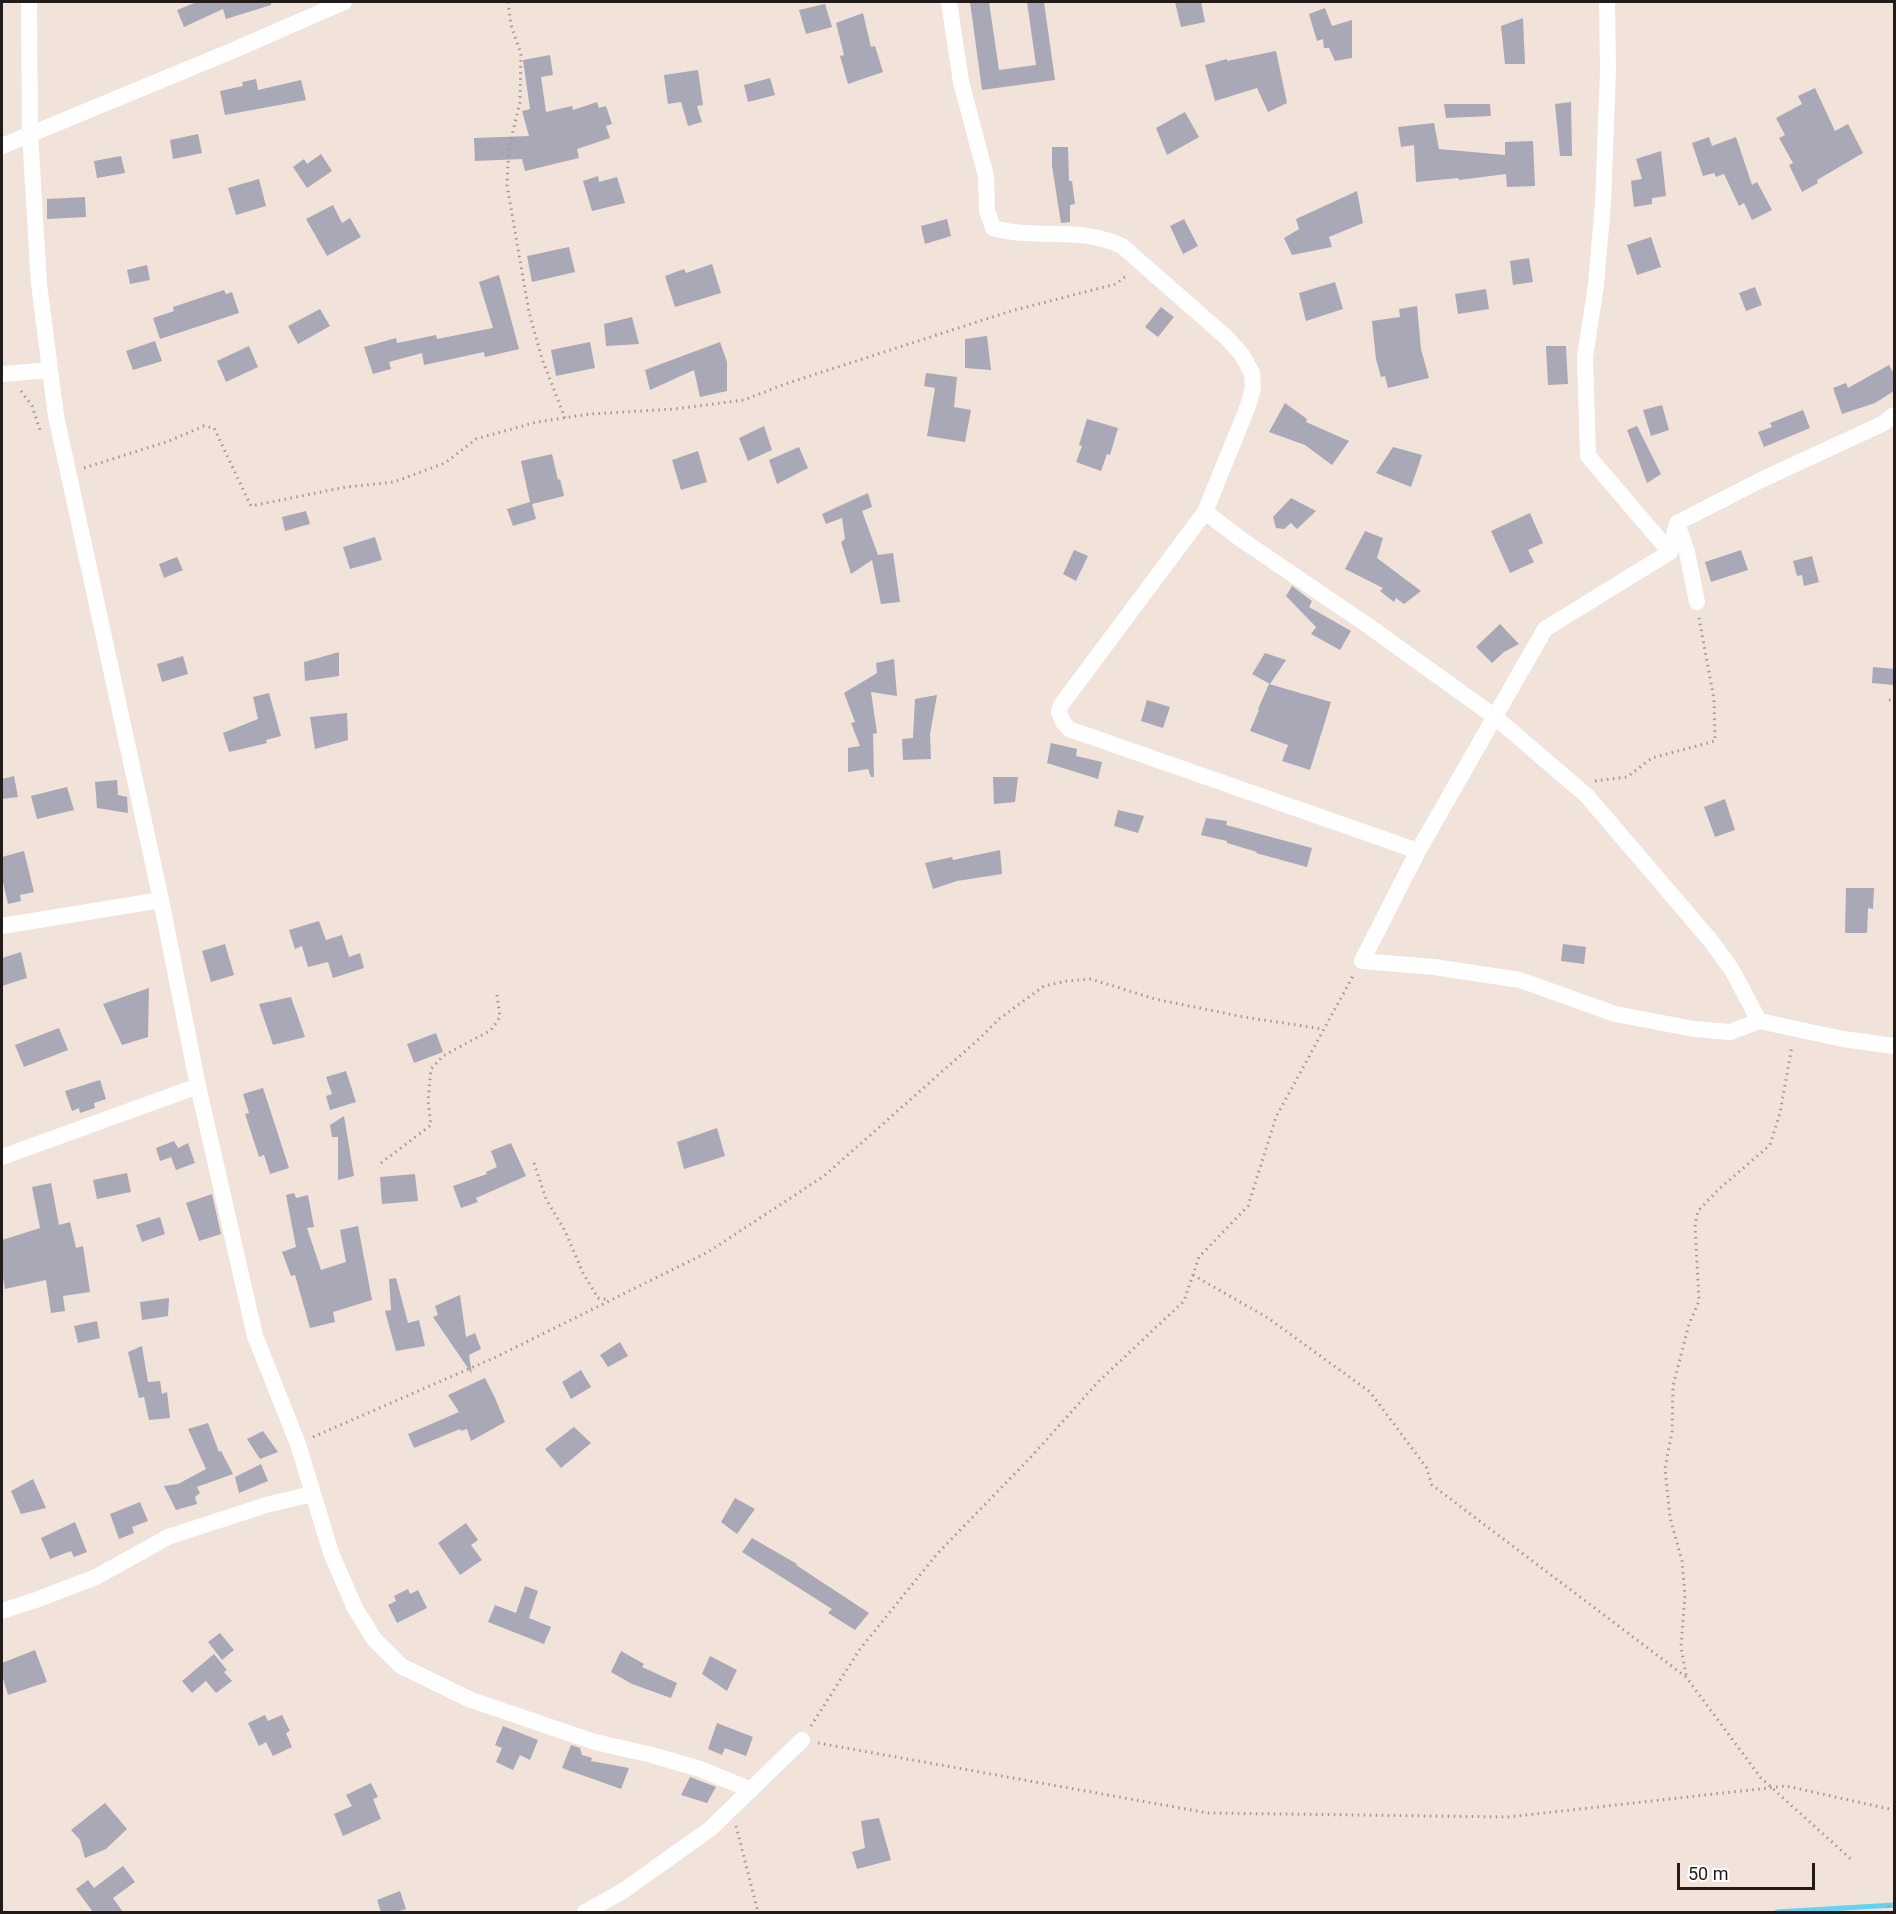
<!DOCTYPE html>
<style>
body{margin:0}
#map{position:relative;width:1896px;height:1914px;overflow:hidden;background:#f1e2da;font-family:Roboto,sans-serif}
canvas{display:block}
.frame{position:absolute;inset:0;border:3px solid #211c19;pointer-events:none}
.scale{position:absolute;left:1677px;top:1863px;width:138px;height:27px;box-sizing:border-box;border:3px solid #211c19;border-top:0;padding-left:8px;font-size:18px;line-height:21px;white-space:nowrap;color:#211c19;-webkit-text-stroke:4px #fff;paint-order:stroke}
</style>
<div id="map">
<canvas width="1896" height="1914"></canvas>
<div class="frame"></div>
<div class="scale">50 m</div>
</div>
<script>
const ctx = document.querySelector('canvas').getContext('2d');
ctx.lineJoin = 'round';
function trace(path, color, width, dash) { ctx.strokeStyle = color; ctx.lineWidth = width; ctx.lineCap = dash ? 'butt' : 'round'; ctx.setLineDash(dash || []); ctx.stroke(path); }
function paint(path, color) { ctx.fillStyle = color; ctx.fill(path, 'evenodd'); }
trace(new Path2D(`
 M1777 1912 1894 1905`), '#64d2f2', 5);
paint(new Path2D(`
 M197 2H271V5L226 19 223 9 184 27 177 10Z
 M970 2H989L999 70 1036 65 1027 2H1044L1055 80 982 90Z
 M1175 2H1201L1205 22 1181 27Z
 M825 4 832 27 806 34 799 10Z
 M1325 8 1332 26 1352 20V58L1335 61 1329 48H1324L1323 39 1317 41 1309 14Z
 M863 13 871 47 875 46 883 72 848 84 840 56 844 55 836 23Z
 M1523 18 1525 64H1505L1501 26Z
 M1276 51 1287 103 1268 112 1257 88 1215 101 1205 65 1227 59V61Z
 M550 55 553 75 541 77 546 112 572 106 573 110 597 102 599 108 606 106 612 124 606 126 610 138 577 149 579 158 525 171 522 159 475 161 474 138 529 136 522 111 530 109 523 60Z
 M698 70 703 105 697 106 702 122 688 126 681 102 668 104 664 75Z
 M770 78 775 95 748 102 744 85Z
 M256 79 258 90 301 80 306 100 225 115 220 91 243 86 242 82Z
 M1815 88 1835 131 1848 124 1863 153 1817 180 1818 183 1802 192 1789 165 1793 163 1779 138 1785 135 1776 118 1802 104 1798 96Z
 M1571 102 1572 156H1560L1555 104Z
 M1444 104H1490L1491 116 1446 118Z
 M1185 112 1199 137 1167 155 1156 128Z
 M1434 123 1439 149 1505 155V142L1533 141 1535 186 1507 187 1506 174 1459 180 1458 178 1416 182 1414 145 1401 147 1398 127Z
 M198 134 202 153 173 159 170 140Z
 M1709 137 1712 146 1736 137 1752 185 1757 182 1772 210 1752 220 1744 203 1739 206 1724 174 1716 177 1714 173 1703 176 1692 143Z
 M1052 147H1068L1069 181H1072L1075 204 1070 205V222L1061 223 1052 166Z
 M1661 151 1666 196 1652 198V204L1634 207 1631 181 1642 179 1636 159Z
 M321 154 332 171 307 188 293 167 304 159 307 164Z
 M121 156 125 173 97 178 94 161Z
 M598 176 599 182 617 177 625 203 592 211 583 181Z
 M259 179 266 206 236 215 228 188Z
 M1357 191 1363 223 1329 237 1332 247 1292 255 1284 238 1299 229 1296 219Z
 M85 197 86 217 47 219V199Z
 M333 205 342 223 350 218 361 237 327 256 306 219Z
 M947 219 951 236 925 244 921 226Z
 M1184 219 1198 246 1183 254 1170 226Z
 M1651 237 1661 267 1637 275 1627 245Z
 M569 247 575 272 532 282 527 256Z
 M1529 258 1533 282 1513 285 1510 261Z
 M712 264 721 293 675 307 665 276 684 269 686 273Z
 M147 265 150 280 130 284 127 270Z
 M499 275 519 349 485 357 484 352 424 365 422 353 389 362 391 369 373 374 364 347 396 338 397 343 436 335 437 339 493 328 479 282Z
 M1335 282 1343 309 1306 321 1299 293Z
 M1755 287 1762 305 1746 311 1739 293Z
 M1486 289 1489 309 1458 314 1455 294Z
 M224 290 226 294 232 292 239 313 160 339 153 318 174 311 173 307Z
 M1417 306 1421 349 1429 378 1388 388 1385 376 1381 377 1376 359 1372 321 1400 317 1399 309Z
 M1161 307 1174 317 1158 337 1145 327Z
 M320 309 330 326 298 344 288 326Z
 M632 317 639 344 606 346 604 324Z
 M987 336 991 370 965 368V339Z
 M155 341 162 361 133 370 126 351Z
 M590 342 595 368 556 376 551 350Z
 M720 342 727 362V391L700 397 694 370 650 390 645 370Z
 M249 346 258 367 226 382 217 361Z
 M1546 346H1566L1568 384 1548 385Z
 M1889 365 1894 374V391L1875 403 1842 414 1833 388 1846 383 1848 388Z
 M926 373 957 377 954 407 971 410 965 442 927 436 935 388 924 386Z
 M1285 403 1307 419 1306 422 1349 441 1332 465 1305 445 1269 432Z
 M1662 405 1669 430 1651 436 1643 410Z
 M1803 410 1810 428 1764 447 1758 432 1772 427 1770 423Z
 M1087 419 1118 428 1110 455 1107 454 1101 471 1076 462 1082 446 1079 445Z
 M764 426 772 450 748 461 739 438Z
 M1637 426 1661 474 1647 483 1627 430Z
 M799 447 808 468 777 484 769 460Z
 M1393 447 1422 455 1411 487 1376 473Z
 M698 451 707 482 681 490 672 460Z
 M552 454 558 480 560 479 564 496 532 504 536 519 513 526 507 509 530 502 521 461Z
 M868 493 872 507 862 511 878 555 893 553 900 602 881 604 872 560 851 574 841 542 845 539 842 518 826 524 822 514Z
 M1291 498 1316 511 1297 529 1291 523 1284 529 1276 528 1273 517Z
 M306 511 310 524 285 531 282 517Z
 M1530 513 1543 543 1528 550 1534 562 1510 573 1491 531Z
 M1365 531 1383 538 1377 558 1421 591 1404 604 1396 598 1394 602 1380 591 1383 588 1345 569Z
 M375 537 382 560 350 569 343 547Z
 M1074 550 1088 556 1076 581 1063 574Z
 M1741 550 1748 570 1711 582 1705 562Z
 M1812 556 1819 582 1804 586 1802 575 1797 576 1793 561Z
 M177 557 183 570 164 578 159 564Z
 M1292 586 1312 601 1309 607 1351 631 1340 650 1311 634 1316 627 1286 596Z
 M1500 624 1519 644 1504 652 1492 663 1476 647Z
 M339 652V676L305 681 304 662Z
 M1265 653 1286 660 1270 684 1252 674Z
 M183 656 188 674 162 682 157 664Z
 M894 659 897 696 871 692 877 733 873 734 874 777H871L868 769 848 772V748L860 746 851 723 855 722 844 693 877 673 876 663Z
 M1873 667 1894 669V685L1872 683Z
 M1269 684 1331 702 1310 770 1282 761 1288 745 1250 731 1259 710 1258 709Z
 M269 693 281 736 266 740 267 743 229 752 223 733 258 719 253 697Z
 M937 695 930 734 931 759 903 760 902 739 913 738 915 699Z
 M1147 700 1170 707 1163 728 1141 721Z
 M347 713 348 740 315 749 310 717Z
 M1051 743 1077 749 1076 756 1102 762 1098 779 1047 763Z
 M14 776 18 797 2 799V779Z
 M993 777H1018L1015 802 994 804Z
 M117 780 118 795 127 797 128 813 97 808 95 782Z
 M67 787 74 810 37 819 31 796Z
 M1725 799 1735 830 1715 837 1704 807Z
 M1118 810 1144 816 1138 833 1114 826Z
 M1206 818 1227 821 1226 825 1312 848 1307 867 1256 853 1257 852 1227 843V841L1201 835Z
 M1000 850 1002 874 957 881 933 889 925 863 952 857 953 860Z
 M24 851 34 892 20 895 21 901 8 904 2 878V857Z
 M1846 888H1874L1873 909 1868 908 1867 933H1845Z
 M319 921 326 940 342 935 349 957 360 953 364 968 333 978 328 962 308 967 302 946 295 949 289 930Z
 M225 944 234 975 211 982 202 951Z
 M1563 944 1586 947 1584 964 1561 961Z
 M21 952 27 978 2 986V958Z
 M149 988 148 1037 122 1045 103 1004Z
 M291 997 305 1037 273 1045 259 1004Z
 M59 1028 68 1050 24 1067 15 1045Z
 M436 1033 443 1052 414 1063 407 1044Z
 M346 1071 356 1102 330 1110 326 1096 332 1094 326 1077Z
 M100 1080 106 1099 94 1103 95 1108 80 1113 79 1108 72 1111 65 1091Z
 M263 1088 289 1168 270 1174 264 1155 259 1157 245 1114 249 1113 243 1094Z
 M344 1116 354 1176 338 1180V1137H332L330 1125Z
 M717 1128 725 1156 684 1169 677 1142Z
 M174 1141 178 1148 188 1143 195 1163 176 1170 171 1157 160 1161 156 1148Z
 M511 1143 526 1176 476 1198 478 1202 461 1208 453 1186 487 1174 486 1172 497 1167 491 1151Z
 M127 1173 131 1192 97 1199 93 1180Z
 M415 1174 418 1201 382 1204 380 1177Z
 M51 1183 59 1225 70 1222 76 1248 83 1246 90 1292 63 1296 65 1311 51 1313 46 1280 5 1289 2 1273V1240L40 1228 32 1187Z
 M294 1193 296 1198 308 1195 314 1227 307 1228 321 1270 346 1262 340 1230 358 1226 372 1300 333 1312 335 1322 310 1328 295 1275 291 1276 282 1252 296 1247 286 1195Z
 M212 1194 221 1234 199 1241 186 1203Z
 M160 1217 165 1234 142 1242 136 1225Z
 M396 1278 408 1323 419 1320 425 1346 396 1351 385 1311 391 1310 389 1279Z
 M460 1295 466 1337 475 1333 481 1349 469 1355 472 1374 433 1317 438 1315 435 1306Z
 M169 1298 168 1316 142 1320 140 1302Z
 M97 1321 100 1338 78 1343 74 1326Z
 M620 1342 628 1356 608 1367 600 1355Z
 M142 1346 148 1382 160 1381 162 1394 167 1392 170 1418 149 1420 144 1397 139 1398 128 1352Z
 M581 1370 591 1387 571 1399 562 1382Z
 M485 1378 495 1398 505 1422 471 1441 467 1429 461 1431 460 1429 414 1448 408 1434 459 1412 448 1395Z
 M208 1423 219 1452 221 1451 233 1474 197 1487 200 1493 195 1497 197 1504 176 1510 164 1486 178 1484 206 1469 188 1429Z
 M574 1427 591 1443 561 1468 545 1449Z
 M263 1431 278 1452 260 1459 247 1439Z
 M261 1464 268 1481 239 1493 235 1477Z
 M33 1479 46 1508 21 1514 11 1491Z
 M735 1498 755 1509 737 1534 721 1522Z
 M140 1502 148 1521 132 1527 134 1533 119 1539 110 1514Z
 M75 1522 87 1552 74 1557 71 1551 50 1559 41 1538Z
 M466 1523 478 1540 471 1545 482 1560 460 1575 438 1543Z
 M752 1538 797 1564 796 1565 869 1613 855 1630 828 1613 832 1609 742 1552Z
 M525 1586 538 1591 529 1618 551 1627 544 1644 488 1622 495 1605 516 1613Z
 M408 1589 410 1594 418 1590 427 1608 397 1623 388 1605 396 1601 394 1596Z
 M220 1633 234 1650 222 1660 208 1642Z
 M35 1650 47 1682 8 1695 2 1675V1663Z
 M621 1651 644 1664 642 1667 677 1683 671 1698 632 1684 611 1672Z
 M214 1654 227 1670 224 1672 232 1681 216 1693 206 1681 192 1693 182 1681Z
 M710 1656 737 1670 727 1691 702 1674Z
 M265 1715 268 1721 282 1715 290 1731 286 1733 292 1747 273 1756 266 1742 259 1746 248 1723Z
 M717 1723 753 1737 746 1756 725 1748 722 1755 708 1749Z
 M503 1726 538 1740 530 1760 520 1755 513 1770 496 1762 502 1748 495 1745Z
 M571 1745 580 1748 582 1755 592 1758 591 1761 629 1768 621 1789 562 1768Z
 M690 1777 716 1787 707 1803 681 1795Z
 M371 1783 378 1797 373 1799 381 1819 343 1836 334 1814 352 1806 346 1795Z
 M105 1803 127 1829 106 1849 85 1858 80 1840 71 1830Z
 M879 1818 891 1860 857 1869 852 1852 865 1848 861 1821Z
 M123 1866 135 1882 113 1898 123 1912H93L76 1889 88 1880 94 1888Z
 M400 1891 406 1909 396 1912H381L377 1900Z`), '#a9a8b6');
trace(new Path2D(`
 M508 2 511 25 521 54 520 102 509 148 507 185 529 312 542 359 565 418
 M21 391 32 406 40 430
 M84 468 169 441 204 426 214 428 251 506 346 487 394 482 445 463 476 439 537 422 590 414 674 409 744 400 785 384 1011 311 1116 284 1127 275
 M1889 700 1894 701
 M1595 781 1627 777 1652 758 1715 741 1714 699 1699 618
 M381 1163 431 1125 428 1101 431 1069 443 1056 491 1030 500 1017 497 995
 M534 1163 546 1199 565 1231 583 1273 598 1298 609 1300
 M1193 1275 1268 1318 1370 1392 1426 1467 1432 1485 1686 1677 1761 1778 1853 1861
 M313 1437 496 1357 708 1252 824 1176 980 1038 999 1019 1044 986 1067 981 1091 979 1155 999 1244 1017 1323 1029
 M1686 1675 1681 1647 1685 1595 1682 1561 1670 1517 1665 1468 1672 1432 1673 1386 1689 1324 1699 1301 1695 1225 1698 1211 1719 1189 1770 1145 1780 1113 1792 1046
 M811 1726 860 1649 937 1554 1030 1458 1099 1381 1184 1301 1199 1257 1248 1206 1276 1117 1354 974
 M818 1743 1208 1813 1508 1817 1786 1786 1894 1810
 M736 1826 758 1912
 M1888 1906 1891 1912`), '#a49892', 3, [1.5, 4.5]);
trace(new Path2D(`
 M29 2 30 134 39 284 56 416 161 900 198 1086 255 1336 298 1444 331 1553 355 1608 374 1639 401 1666 471 1700 595 1742 652 1755 700 1769 751 1790
 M949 2 961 82 986 176 987 210 993 228C1035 240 1081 226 1122 246L1227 338 1242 355 1252 373 1253 388 1248 406 1205 512 1242 540 1370 627 1495 717 1587 796 1711 941 1732 970 1759 1021 1843 1039 1894 1046
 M1607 2 1608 71 1603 203 1596 285 1585 357 1588 456 1670 552 1545 629 1418 851 1362 961 1434 967 1520 980 1615 1014 1694 1029 1730 1032 1759 1021
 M2 146 234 50 344 2
 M2 374 50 370
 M1205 512 1061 705 1059 712 1063 722 1069 729 1418 851
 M1677 523 1687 552 1697 602
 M1670 552 1677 523 1761 480 1882 424 1894 415
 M2 926 161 900
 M2 1157 198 1086
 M2 1611 36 1600 96 1577 168 1537 266 1505 312 1494
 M585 1912 623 1891 710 1829 802 1740`), '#fff', 16);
</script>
